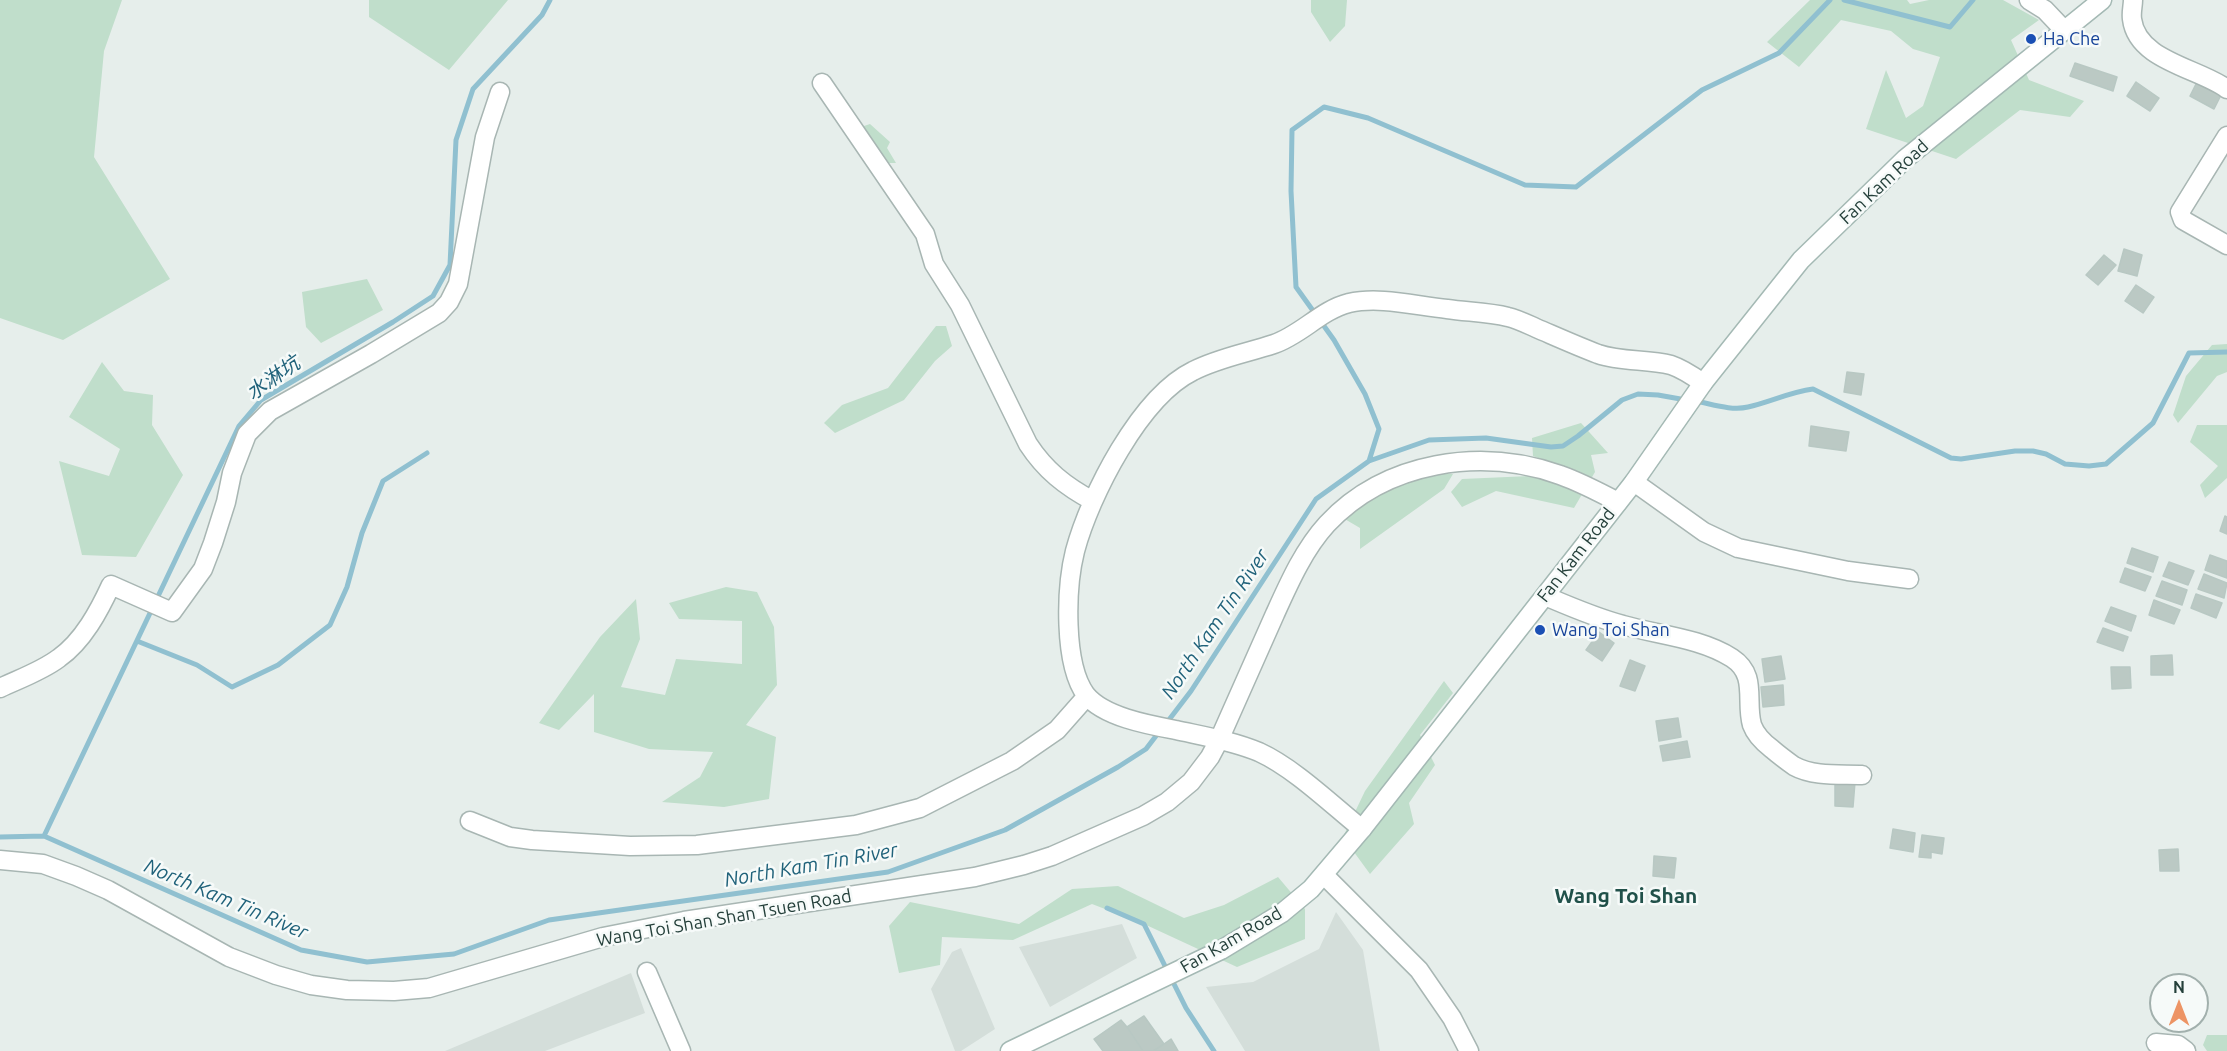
<!DOCTYPE html>
<meta charset="utf-8">
<style>
body{margin:0}
#map{position:relative;width:2227px;height:1051px;overflow:hidden;background:#e6eeeb;font-family:Ubuntu,sans-serif}
canvas{display:block}
.north{position:absolute;left:2149px;top:973px;width:60px;height:60px;box-sizing:border-box;background:#f6faf9;border:2px solid #a2b0ad;border-radius:50%;rotate:0deg;font-size:16px;font-weight:700;line-height:24px;text-align:center;color:#25403b}
.north::after{content:'';display:block;margin:auto;width:21px;height:27px;background:#ed9465;clip-path:polygon(50% 0,100% 100%,50% 72%,0 100%)}
</style>
<div id="map">
<canvas width="2227" height="1051"></canvas>
<div class="north">N</div>
</div>
<script>
const ctx = document.querySelector('canvas').getContext('2d');
ctx.lineJoin = 'round';
function paint(path, color) { ctx.fillStyle = color; ctx.fill(path, 'evenodd'); }
function trace(path, color, width, dash) { ctx.strokeStyle = color; ctx.lineWidth = width; ctx.lineCap = dash ? 'butt' : 'round'; ctx.setLineDash(dash || []); ctx.stroke(path); }
function drawText(font, color, halo, rows, align = 'center') {
  ctx.font = font + ' Ubuntu,"Noto Sans TC",sans-serif'; ctx.lineWidth = 5; ctx.setLineDash([]); ctx.textBaseline = 'middle'; ctx.strokeStyle = halo; ctx.fillStyle = color; for (const [text, x, y, turn = 0] of rows) {
    ctx.save(); ctx.translate(x, y); ctx.rotate((+turn || 0) * Math.PI / 180); ctx.textAlign = isNaN(turn) ? turn : align; if (halo) ctx.strokeText(text, 0, 0); ctx.fillText(text, 0, 0); ctx.restore();
  }
}
paint(new Path2D(`
 M1336 912 1363 950 1380 1051H1245L1206 987 1253 982 1319 949Z
 M1122 924 1137 958 1050 1007 1019 947Z
 M961 948 995 1029 961 1051H955L931 989 952 952Z
 M631 973 645 1013 545 1051H445Z`), '#d4deda');
paint(new Path2D(`
 M0 0H122L104 51 94 157 170 279 63 340 0 318Z
 M369 0H508L449 70 369 17Z
 M1311 0H1347L1345 26 1330 42 1311 12Z
 M1810 0H1907L1910 4 1929 0H2003L2039 20 2011 40 2029 80 2084 101 2070 117 2020 110 1956 159 1866 129 1886 70 1906 118 1923 106 1940 57 1913 49 1891 31 1841 20 1799 67 1767 42Z
 M870 124 890 142 887 148 896 163H885L864 145V126Z
 M367 279 383 310 321 343 306 327 302 292Z
 M936 326H946L952 346 935 361 904 400 835 433 824 423 842 405 888 388Z
 M2227 344V372L2217 376 2178 423 2173 415 2186 376 2212 345Z
 M102 362 124 391 153 395 152 425 183 475 136 557 82 555 59 461 109 476 120 449 69 417Z
 M1581 423 1608 453 1591 455 1595 472 1574 508 1496 491 1462 507 1451 492 1462 479 1530 476 1556 465 1533 456 1532 438Z
 M2197 425H2227V478L2205 498 2200 485 2218 466 2190 442Z
 M1427 472 1453 474 1444 489 1360 549V528L1343 518 1373 498Z
 M726 587 757 592 774 627 777 685 746 725 776 737 769 799 724 807 662 802 700 777 713 752 649 749 594 732V694L559 730 539 723 600 637 636 599 640 639 621 687 665 695 676 659 742 664V621L679 619 669 603Z
 M1444 681 1453 693 1420 735 1435 765 1409 803 1414 824 1370 874 1343 837 1365 791Z
 M1278 877 1305 909V939L1237 967 1144 924 1092 904 1013 940 942 937 940 965 899 973 889 926 910 902 1019 924 1072 889 1118 886 1184 918 1224 905Z
 M2207 1035H2227V1051H2207L2203 1045Z`), '#c0decb');
trace(new Path2D(`
 M1844 0 1950 27 1973 0
 M1695 401C1712 404 1731 411 1748 407 1770 402 1790 392 1813 389L1951 458 1961 459 2015 451H2033L2046 454 2065 464 2089 466 2106 464 2153 423 2189 353 2227 352
 M1369 461 1379 429 1365 394 1334 340 1296 287 1291 191 1292 130 1324 107 1368 118 1525 185 1576 187 1702 90 1779 53 1830 0
 M137 641 197 665 232 687 278 665 330 625 347 587 362 533 383 481 427 453
 M1165 725 1191 691 1316 499 1369 461 1429 440 1486 438 1551 447 1563 446 1578 436 1622 400 1638 394 1658 395 1686 400
 M44 836 239 426 261 400 393 322 433 296 450 265 456 140 473 89 542 15 550 0
 M0 837 44 836 301 950 367 962 454 954 549 920 888 872 1005 830 1118 767 1146 749 1159 732
 M1107 908 1144 924 1186 1008 1214 1051`), '#90c0d0', 5);
const building = new Path2D(`
 M2075 63 2117 77 2113 91 2070 76Z
 M2136 82 2159 98 2150 111 2127 96Z
 M2197 82 2221 95 2214 109 2190 96Z
 M2124 249 2142 255 2137 276 2118 271Z
 M2104 255 2116 265 2098 285 2086 275Z
 M2136 285 2154 297 2143 313 2125 301Z
 M1847 372 1864 374 1861 395 1844 392Z
 M1811 426 1849 432 1846 451 1809 446Z
 M2225 516 2227 517V534L2220 531Z
 M2132 548 2158 557 2153 572 2127 563Z
 M2210 555 2227 561V578L2205 570Z
 M2169 562 2194 571 2188 585 2163 576Z
 M2125 568 2151 577 2145 591 2120 582Z
 M2204 574 2227 583 2224 598 2198 589Z
 M2162 581 2187 590 2182 605 2156 596Z
 M2196 594 2222 603 2216 618 2191 608Z
 M2154 600 2180 610 2174 624 2149 615Z
 M2111 607 2136 616 2131 631 2105 621Z
 M2103 628 2128 637 2123 651 2097 642Z
 M1599 632 1614 643 1602 661 1586 650Z
 M2172 655 2173 675H2151V656Z
 M1781 656 1785 679 1765 682 1762 659Z
 M1630 660 1645 666 1635 691 1620 686Z
 M2111 667H2130L2131 688 2112 689Z
 M1783 685 1784 705 1763 707 1761 687Z
 M1678 718 1681 737 1659 741 1656 721Z
 M1687 741 1690 757 1663 761 1660 746Z
 M1835 781 1855 782 1853 807 1835 806Z
 M1893 829 1915 833 1913 852 1890 848Z
 M1922 835 1944 838 1942 854 1931 852V858L1919 857Z
 M2178 849 2179 871H2160L2159 850Z
 M1654 856 1676 858 1674 878 1653 876Z
 M1144 1016 1164 1044 1153 1051H1143L1127 1027Z
 M1121 1020 1127 1027 1143 1051H1103L1094 1039Z
 M1171 1039 1178 1051H1153L1164 1044Z`);
paint(building, '#bbc9c4');
trace(building, '#b8c8c3', 1.5);
const street = new Path2D(`
 M2029 0 2045 10 2064 30
 M2133 0C2133 6 2131 12 2132 19 2137 61 2199 68 2227 89
 M822 83 925 234 934 264 960 305 1028 444C1045 470 1065 486 1093 501
 M2227 136 2180 212 2183 220 2227 245
 M1634 482 1704 532 1738 548 1848 571 1909 579
 M1545 596C1571 607 1596 618 1623 625 1658 635 1701 638 1732 658 1758 675 1745 701 1752 725 1756 736 1764 743 1772 749 1779 755 1787 761 1794 766 1814 777 1840 774 1862 775
 M0 688C19 679 42 671 59 658 83 641 99 611 111 585L172 612 203 569 213 543 226 502 232 473 247 434 270 411 371 354 439 313 449 302 458 284 485 137 500 92
 M470 821 510 837 532 840 630 846 697 845 856 825 920 808 1012 761 1057 730 1087 696
 M1362 829C1331 804 1294 768 1259 752 1233 741 1203 736 1176 730 1149 725 1104 717 1086 695 1063 664 1066 587 1075 551 1090 495 1140 397 1193 371 1218 358 1247 353 1274 344 1301 335 1321 310 1349 303 1380 296 1416 306 1447 309 1467 312 1488 312 1508 317 1517 319 1527 324 1536 328 1557 337 1577 346 1598 354 1621 362 1647 359 1671 365 1683 369 1693 376 1703 383
 M0 860 43 864 76 876 108 890 229 957 276 975 311 985 347 990 394 991 429 988 603 937 684 921 975 877 1024 865 1052 856 1143 816 1167 802 1191 782 1210 757 1219 740C1238 698 1256 656 1275 614 1289 583 1304 549 1327 524 1386 461 1481 447 1560 475 1580 482 1599 492 1618 502
 M1325 876 1419 970 1452 1018 1469 1051
 M647 972 681 1051
 M2156 1043 2178 1045 2186 1051`);
const secondary = new Path2D(`
 M1010 1051 1221 950 1282 913 1311 889 1362 829 1634 482 1703 383 1801 260 1905 159 2102 0`);
trace(street, '#a8b6b3', 21);
trace(secondary, '#a4b9b4', 21);
trace(street, '#fff', 18);
trace(secondary, '#fff', 18);
for (const [x, y, r, color] of [
 [2031,39,6,"#1a4fb4"],
 [1540,630,6,"#1a4fb4"]
]) { const dot = new Path2D(); dot.arc(x, y, r, 0, 2 * Math.PI); ctx.fillStyle = color; ctx.fill(dot); trace(dot, '#f6faf9', 2); }
drawText('18px', '#164399', '#f6faf9', [
 ["Ha Che",2043,39],
 ["Wang Toi Shan",1552,630]
], 'left');
drawText('18px', '#25403b', '#f6faf9', [
 ["Fan Kam Road",1884,182,-43],
 ["Fan Kam Road",1576,555,-52],
 ["Wang Toi Shan Shan Tsuen Road",724,918,-10],
 ["Fan Kam Road",1231,940,-30]
]);
drawText('italic 20px', '#20627a', '#f6faf9', [
 ["水淋坑",273,378,-35],
 ["North Kam Tin River",1215,624,-56],
 ["North Kam Tin River",811,865,-10],
 ["North Kam Tin River",226,899,23]
]);
drawText('bold 21px', '#21514a', '#f6faf9', [
 ["Wang Toi Shan",1626,896]
]);
</script>
